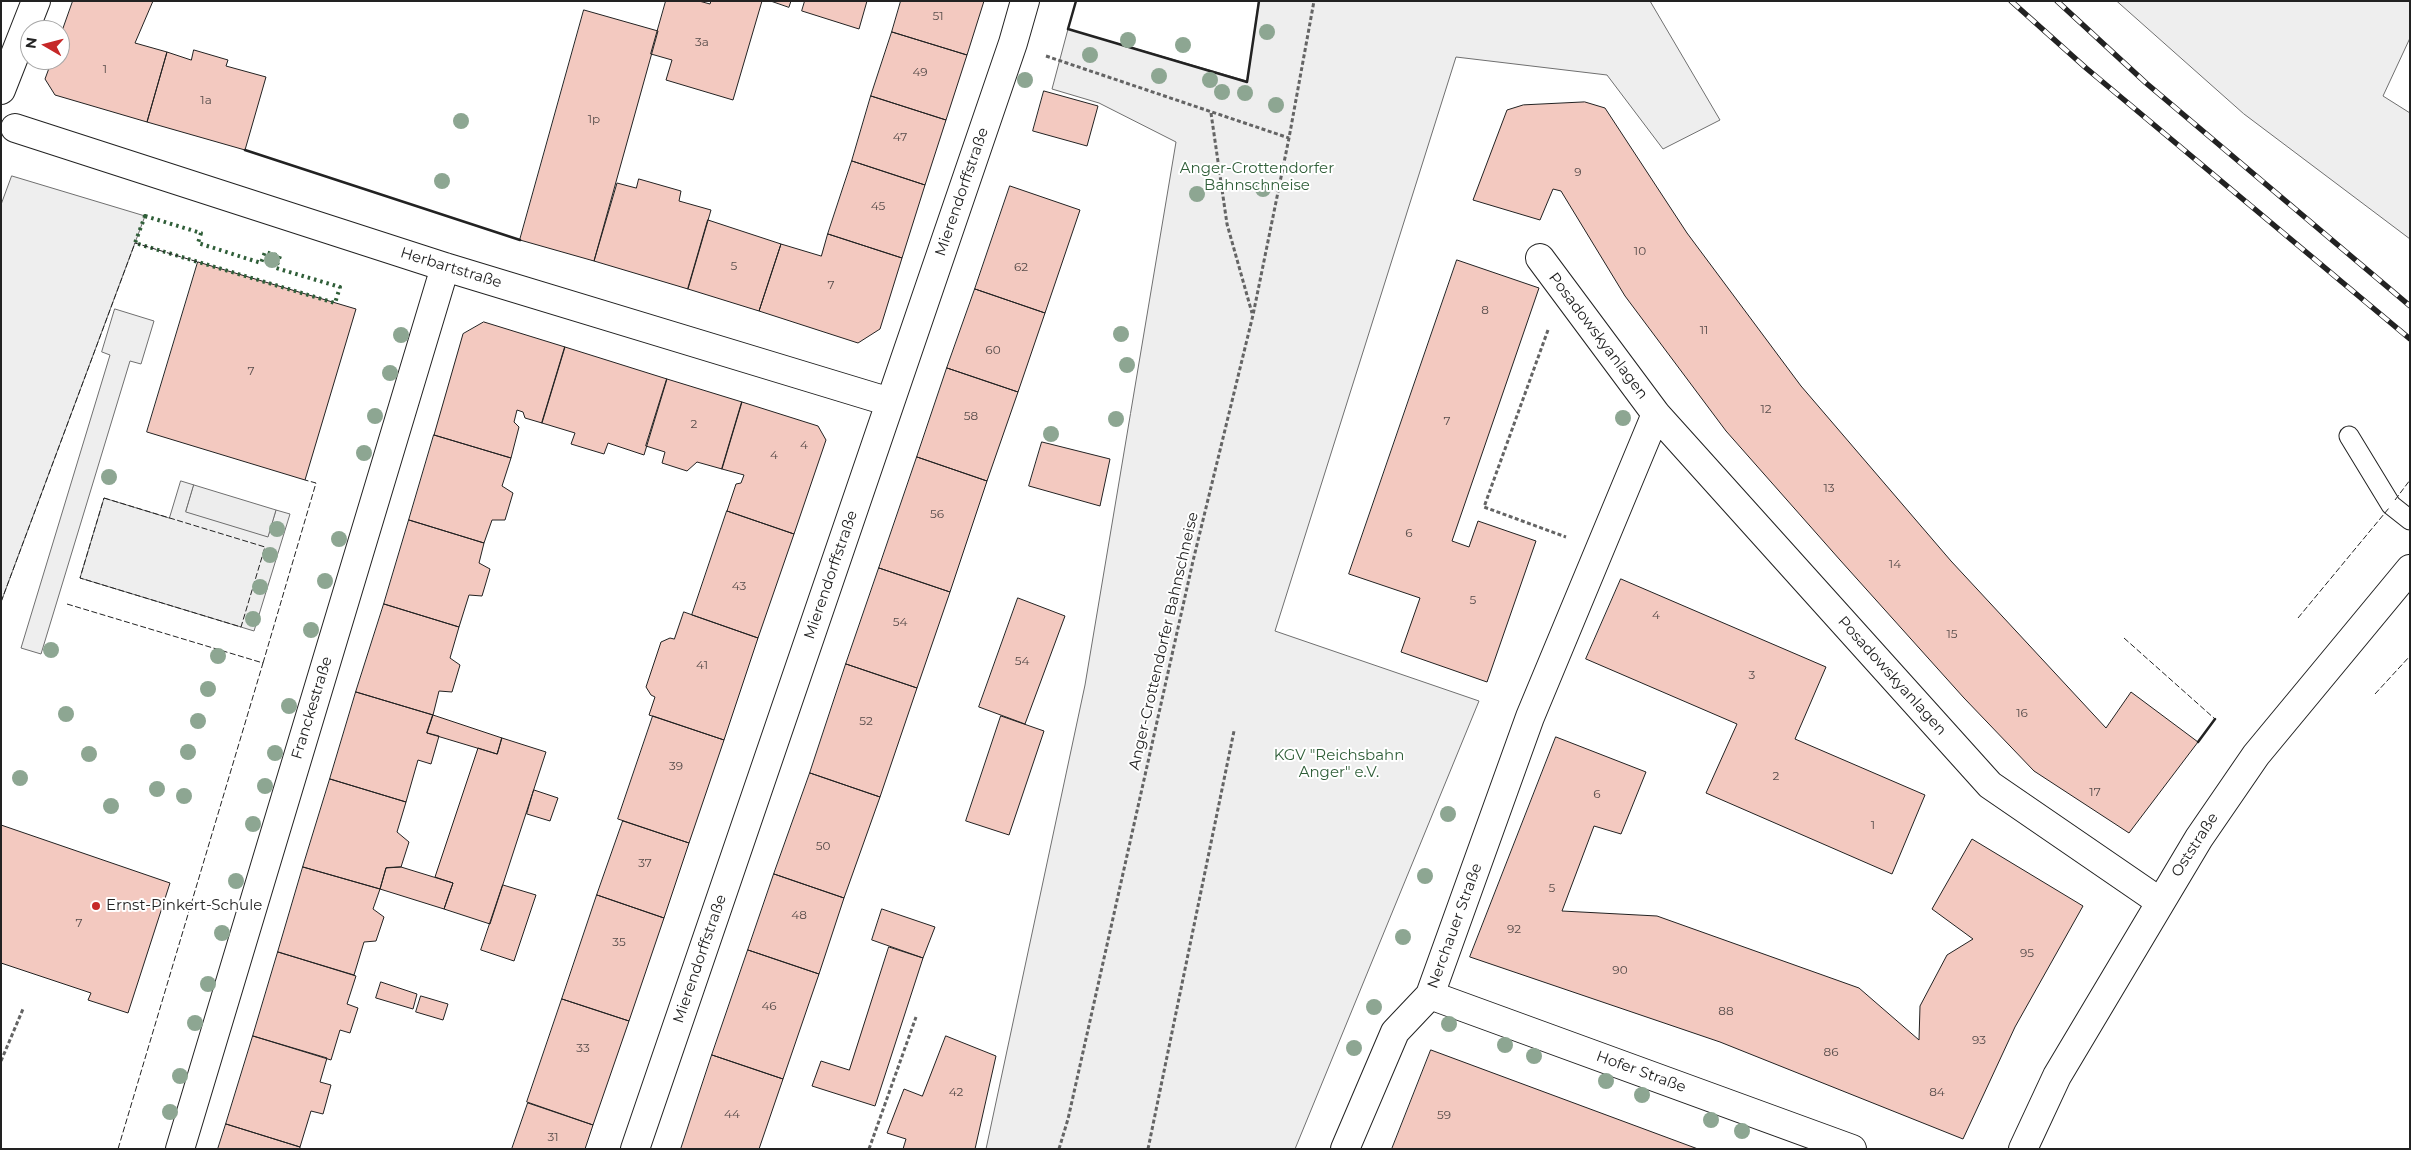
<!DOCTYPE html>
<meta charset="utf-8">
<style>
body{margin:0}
#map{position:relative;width:2411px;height:1150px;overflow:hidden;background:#fff;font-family:Montserrat,sans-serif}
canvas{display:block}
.frame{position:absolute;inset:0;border:2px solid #222;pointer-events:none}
.north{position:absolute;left:20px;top:20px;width:50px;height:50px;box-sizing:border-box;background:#fff;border:1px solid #a7a7a7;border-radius:50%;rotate:278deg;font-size:14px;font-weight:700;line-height:20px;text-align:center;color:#222}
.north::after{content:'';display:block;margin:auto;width:18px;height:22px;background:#c62828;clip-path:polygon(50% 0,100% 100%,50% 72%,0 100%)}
</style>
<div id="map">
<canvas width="2411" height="1150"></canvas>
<div class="frame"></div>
<div class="north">N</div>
</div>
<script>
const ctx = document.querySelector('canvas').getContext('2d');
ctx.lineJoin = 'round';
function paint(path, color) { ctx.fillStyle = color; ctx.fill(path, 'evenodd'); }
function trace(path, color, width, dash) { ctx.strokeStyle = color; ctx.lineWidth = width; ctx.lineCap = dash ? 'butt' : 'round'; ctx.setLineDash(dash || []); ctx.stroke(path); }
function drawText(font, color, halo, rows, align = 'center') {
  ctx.font = font + ' Montserrat,sans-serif'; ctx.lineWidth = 4; ctx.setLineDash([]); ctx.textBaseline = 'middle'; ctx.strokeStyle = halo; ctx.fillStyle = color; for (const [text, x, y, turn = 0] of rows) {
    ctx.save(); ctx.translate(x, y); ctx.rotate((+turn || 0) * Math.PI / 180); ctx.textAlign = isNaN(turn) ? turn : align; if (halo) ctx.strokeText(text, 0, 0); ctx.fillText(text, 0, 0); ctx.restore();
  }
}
const green = new Path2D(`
 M1259 1H1650L1720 120 1663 149 1607 75 1456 57 1275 631 1479 701 1295 1149H986L1085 685 1176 142 1099 103 1052 89 1068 29 1247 81Z
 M2117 1H2410V38L2383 96 2410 113V239L2244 114Z
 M12 176 145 216 1 602V205Z
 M115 309 154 321 141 364 130 361 41 654 21 648 110 355 102 352Z
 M181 481 194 485 186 511 268 536 276 510 290 514 254 631 80 578 104 498 169 518Z`);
paint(green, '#eee');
trace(green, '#6f6f6f', 1);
const parking = new Path2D(`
 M194 485 276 510 268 537 186 512Z`);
paint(parking, '#ededed');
trace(parking, '#6f6f6f', 1);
const building = new Path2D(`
 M73 1H153L135 43 167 52 147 122 55 95 45 79 52 60H60V37Z
 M666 1H699L710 4 711 1H762L733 100 666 80 672 60 651 54Z
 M771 1H791L789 7Z
 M805 1H867L859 29 802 11Z
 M901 1H984L967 55 892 32Z
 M584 10 658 31 594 261 520 240Z
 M892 32 967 55 946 120 871 96Z
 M194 50 228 60 226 66 266 77 245 150 147 122 167 52 191 60Z
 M1044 91 1098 106 1087 146 1033 131Z
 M871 96 946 120 925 185 852 161Z
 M1585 102 1605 108 1687 233 1801 386 1951 561 2106 728 2131 692 2198 742 2129 833 2034 771 1964 698 1840 560 1726 431 1625 296 1561 191 1553 189 1540 220 1473 200 1507 110 1523 105Z
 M852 161 925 185 902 258 828 234Z
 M639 179 681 191 679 201 711 210 688 289 594 261 617 183 636 188Z
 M1010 186 1080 210 1045 313 975 289Z
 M708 220 781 244 759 311 688 289Z
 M828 234 902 258 880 329 858 343 759 311 781 244 821 256Z
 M1457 260 1539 288 1452 541 1469 547 1478 521 1536 541 1487 682 1401 652 1420 598 1349 574Z
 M198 262 356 309 305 480 147 432Z
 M975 289 1045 313 1018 392 947 368Z
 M484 322 565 347 542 423 525 418 523 412 517 410 514 422 519 427 511 458 434 435 463 334Z
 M565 347 667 379 644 455 608 443 604 454 571 444 575 433 542 423Z
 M947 368 1018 392 987 481 917 457Z
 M667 379 742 402 722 469 697 462 687 471 662 463 665 452 646 446Z
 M742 402 818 426 826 440 794 534 727 511 736 484 741 483 744 475 722 469Z
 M434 435 511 458 502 486 513 493 505 520H492L484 543 409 520Z
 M1042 442 1110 459 1100 506 1029 486Z
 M917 457 987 481 950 592 879 568Z
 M727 511 794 534 758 638 692 615Z
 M409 520 484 543 479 563 490 569 482 596 469 595 459 627 384 604Z
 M879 568 950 592 917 688 846 664Z
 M1621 579 1826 667 1795 739 1925 795 1892 874 1706 793 1737 724 1586 659Z
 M1018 598 1065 616 1025 724 979 707Z
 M384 604 459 627 450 658 460 665 452 692 439 691 433 715 356 692Z
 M684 612 758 638 724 740 649 715 655 697 651 695 646 687 661 642 670 638 674 639Z
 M846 664 917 688 880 797 810 773Z
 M356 692 433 715 427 733 439 736 431 764 418 760 406 802 330 779Z
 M433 715 502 738 497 754 427 733Z
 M653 716 724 740 689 843 618 819Z
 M1001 716 1044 731 1009 835 966 821Z
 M1556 737 1646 772 1621 834 1594 826 1562 911 1657 916 1859 988 1919 1040 1920 1006 1947 955 1973 939 1932 909 1972 839 2083 906 2015 1027 1963 1139 1720 1042 1470 957Z
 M502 738 546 752 490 924 444 909 453 883 435 877 478 748 497 754Z
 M810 773 880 797 844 898 774 874Z
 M330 779 406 802 397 832 409 842 401 867 386 868 380 889 303 867Z
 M534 790 558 798 550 821 527 814Z
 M623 821 689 843 664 918 597 895Z
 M1 825 170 883 128 1013 88 1000 91 993 1 963Z
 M303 867 380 889 373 909 384 917 376 941 364 942 354 975 278 952Z
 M401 867 453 883 444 909 380 889 386 868Z
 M774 874 844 898 819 974 748 950Z
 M503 885 536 895 514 961 481 950Z
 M597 895 664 918 629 1021 562 999Z
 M882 909 935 927 923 958 872 940Z
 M889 947 923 958 875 1106 812 1086 821 1061 849 1070Z
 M748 950 819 974 783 1079 712 1055Z
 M278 952 356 976 347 1004 358 1008 350 1033 340 1030 331 1060 253 1036Z
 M381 982 417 994 413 1009 376 998Z
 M421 996 448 1004 443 1020 416 1012Z
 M562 999 629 1021 593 1125 527 1102Z
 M253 1036 327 1058 320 1082 331 1085 323 1114 311 1111 300 1147 226 1124Z
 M946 1036 996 1056 975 1149H903L906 1139 887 1133 904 1089 922 1096Z
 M1431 1050 1698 1149H1392Z
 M712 1055 783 1079 759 1149H681Z
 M528 1103 593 1125 585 1149H512Z
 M226 1124 300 1147V1149H218Z`);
paint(building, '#f3c9c0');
trace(building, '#222', 1);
const lane = new Path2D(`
 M2349 436 2391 505 2410 520`);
const street = new Path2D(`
 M15 128 445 267 890 402
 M1540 258 1656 414 1990 785 2159 901
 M1430 995 1852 1149
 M180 1149 445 267
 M635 1149 1013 43 1025 1
 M1345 1149 1395 1032 1430 995 1530 717 1656 414`);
const secondary = new Path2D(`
 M1 90 36 1
 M2023 1149 2057 1076 2199 838 2256 755 2410 569`);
trace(lane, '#222', 21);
trace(street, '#222', 30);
trace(secondary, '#222', 30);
trace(new Path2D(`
 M1046 56 1289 138
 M1211 113 1227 224 1252 313
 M1548 330 1484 507 1566 537
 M1 1061 23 1009
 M869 1149 916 1017
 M1059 1149 1068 1119 1193 561 1253 315 1289 138 1314 1
 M1148 1149 1234 731`), '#646464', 3, [4, 2.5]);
trace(lane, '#fff', 19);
trace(street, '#fff', 28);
trace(secondary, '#fff', 28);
const rail = new Path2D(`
 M2011 1 2086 68 2410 339
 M2057 1 2146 83 2410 306`);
trace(rail, '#222', 5.5);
trace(rail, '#fff', 4, [11]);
trace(new Path2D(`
 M145 216 201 233 198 243 261 263 265 252 280 256 276 268 340 287 335 303 135 243Z`), '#2f5e38', 4, [2.5, 4]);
trace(new Path2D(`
 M104 498 265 547 241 627 80 578Z
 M2395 500 2410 480
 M1 602 135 243 198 262
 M67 604 263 663 118 1149
 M2298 618 2389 508
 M2124 638 2215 719
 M263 663 316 483 305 480
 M2375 694 2410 656`), '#222', 1, [6, 2.5]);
trace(new Path2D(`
 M1076 1 1068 29 1247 82 1259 1
 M245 150 520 240
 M2198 742 2215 719`), '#222', 2.5);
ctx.fillStyle = '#8da692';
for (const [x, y] of [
 [1267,32],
 [1128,40],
 [1183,45],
 [1090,55],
 [1159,76],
 [1025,80],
 [1210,80],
 [1222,92],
 [1245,93],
 [1276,105],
 [461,121],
 [442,181],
 [1263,189],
 [1197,194],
 [272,260],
 [1121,334],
 [401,335],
 [1127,365],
 [390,373],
 [375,416],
 [1623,418],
 [1116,419],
 [1051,434],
 [364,453],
 [109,477],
 [277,529],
 [339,539],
 [270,555],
 [325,581],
 [260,587],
 [253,619],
 [311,630],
 [51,650],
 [218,656],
 [208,689],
 [289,706],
 [66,714],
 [198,721],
 [188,752],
 [275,753],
 [89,754],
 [20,778],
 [265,786],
 [157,789],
 [184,796],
 [111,806],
 [1448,814],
 [253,824],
 [1425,876],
 [236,881],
 [222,933],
 [1403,937],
 [208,984],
 [1374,1007],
 [195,1023],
 [1449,1024],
 [1505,1045],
 [1354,1048],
 [1534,1056],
 [180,1076],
 [1606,1081],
 [1642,1095],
 [170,1112],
 [1711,1120],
 [1742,1131]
]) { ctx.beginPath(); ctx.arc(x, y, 8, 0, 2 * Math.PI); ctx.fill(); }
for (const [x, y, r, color] of [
 [96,906,5,"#c62828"]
]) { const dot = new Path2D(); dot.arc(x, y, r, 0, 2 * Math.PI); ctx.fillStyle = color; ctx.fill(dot); trace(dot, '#fff', 2); }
drawText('12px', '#564c4a', null, [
 ["51",938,16],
 ["3a",702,42],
 ["1",105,69],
 ["49",920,72],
 ["1a",206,100],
 ["1p",594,119],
 ["47",900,137],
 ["9",1578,172],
 ["45",878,206],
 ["10",1640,251],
 ["5",734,266],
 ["62",1021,267],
 ["7",831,285],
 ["8",1485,310],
 ["11",1704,330],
 ["60",993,350],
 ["7",251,371],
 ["12",1766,409],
 ["58",971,416],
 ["7",1447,421],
 ["2",694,424],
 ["4",804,445],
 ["4",774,455],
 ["13",1829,488],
 ["56",937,514],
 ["6",1409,533],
 ["14",1895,564],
 ["43",739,586],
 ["5",1473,600],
 ["4",1656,615],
 ["54",900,622],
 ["15",1952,634],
 ["54",1022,661],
 ["41",702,665],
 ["3",1752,675],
 ["16",2022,713],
 ["52",866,721],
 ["39",676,766],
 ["2",1776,776],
 ["17",2095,792],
 ["6",1597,794],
 ["1",1873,825],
 ["50",823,846],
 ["37",645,863],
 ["5",1552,888],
 ["48",799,915],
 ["7",79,923],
 ["92",1514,929],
 ["35",619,942],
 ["95",2027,953],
 ["90",1620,970],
 ["46",769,1006],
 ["88",1726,1011],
 ["93",1979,1040],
 ["33",583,1048],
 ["86",1831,1052],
 ["42",956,1092],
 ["84",1937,1092],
 ["44",732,1114],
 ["59",1444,1115],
 ["31",553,1137]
]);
drawText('15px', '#2f5e38', '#fff', [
 ["Anger-Crottendorfer",1257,169],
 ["Bahnschneise",1257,186],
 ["KGV \"Reichsbahn",1339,756],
 ["Anger\" e.V.",1339,773]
]);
drawText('15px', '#222', '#fff', [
 ["Mierendorffstraße",962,192,-71],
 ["Herbartstraße",451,268,17],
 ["Posadowskyanlagen",1598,336,53],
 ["Mierendorffstraße",831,575,-71],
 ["Anger-Crottendorfer Bahnschneise",1164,641,-77],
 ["Posadowskyanlagen",1892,676,48],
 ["Franckestraße",312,708,-73],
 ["Oststraße",2195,845,-57],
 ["Nerchauer Straße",1455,926,-70],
 ["Mierendorffstraße",700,959,-71],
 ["Hofer Straße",1641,1072,20]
]);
drawText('15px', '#222', '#fff', [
 ["Ernst-Pinkert-Schule",106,906]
], 'left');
</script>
